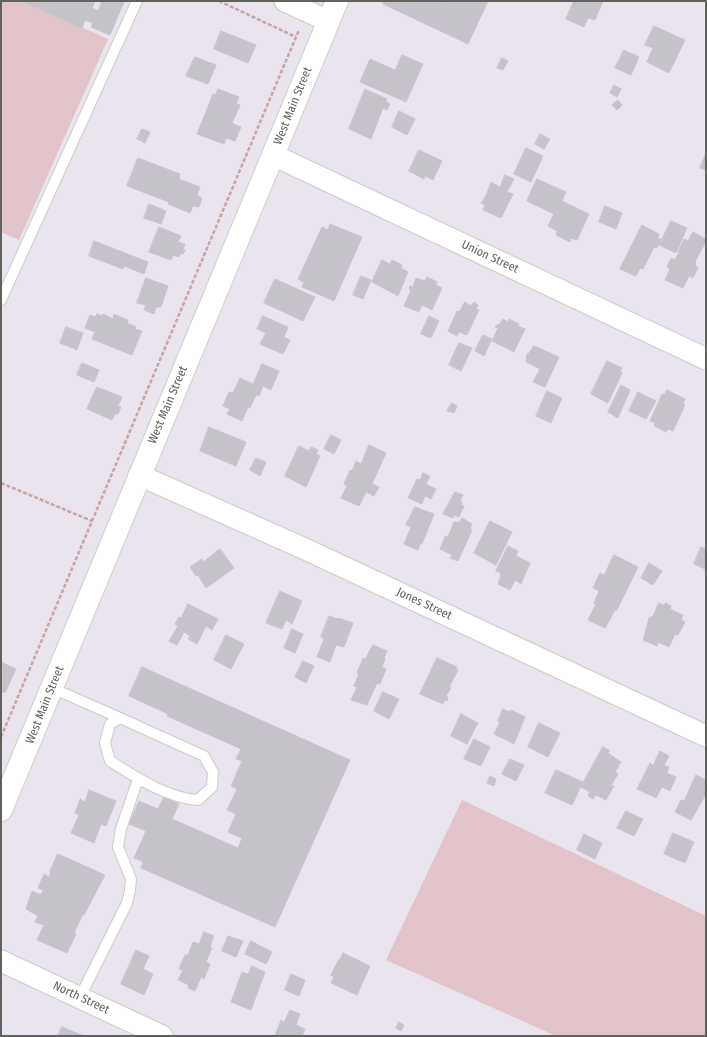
<!DOCTYPE html>
<style>
body{margin:0}
#map{position:relative;width:707px;height:1037px;overflow:hidden;background:#e9e4ed;font-family:"Fira Sans Condensed",sans-serif}
canvas{display:block}
.frame{position:absolute;inset:0;border:2px solid #60635c;pointer-events:none}
</style>
<div id="map">
<canvas width="707" height="1037"></canvas>
<div class="frame"></div>
</div>
<script>
const ctx = document.querySelector('canvas').getContext('2d');
ctx.lineJoin = 'round';
function paint(path, color) { ctx.fillStyle = color; ctx.fill(path, 'evenodd'); }
function trace(path, color, width, dash) { ctx.strokeStyle = color; ctx.lineWidth = width; ctx.lineCap = dash ? 'butt' : 'round'; ctx.setLineDash(dash || []); ctx.stroke(path); }
function drawText(font, color, halo, rows, align = 'center') {
  ctx.font = font + ' "Fira Sans Condensed",sans-serif'; ctx.lineWidth = 4; ctx.setLineDash([]); ctx.textBaseline = 'middle'; ctx.strokeStyle = halo; ctx.fillStyle = color; for (const [text, x, y, turn = 0] of rows) {
    ctx.save(); ctx.translate(x, y); ctx.rotate((+turn || 0) * Math.PI / 180); ctx.textAlign = isNaN(turn) ? turn : align; if (halo) ctx.strokeText(text, 0, 0); ctx.fillText(text, 0, 0); ctx.restore();
  }
}
paint(new Path2D(`
 M1 1H21L108 39 19 240 1 232Z
 M462 800 706 916V1036H556L386 960Z`), '#e1c3ca');
const building = new Path2D(`
 M21 1H95L92 8 98 11 102 1 124 2 110 35 91 27 93 23 85 20 82 28Z
 M385 1H443L447 3 448 1H488L468 44 383 4Z
 M574 1H603L595 20 588 18 584 27 566 19Z
 M654 26 685 40 669 73 647 62 653 48 645 45Z
 M221 31 256 45 248 63 214 49Z
 M624 50 639 57 631 75 615 68Z
 M402 55 423 64 406 102 360 82 370 59 395 70Z
 M195 57 216 65 208 84 186 76Z
 M502 58 508 61 503 70 497 68Z
 M614 85 621 89 617 97 610 93Z
 M218 89 239 97 236 104 240 105 232 123 241 127 235 141 226 138 224 144 197 134 213 94 215 95Z
 M365 89 387 99 386 102 390 104 387 110 383 108 371 139 349 129Z
 M618 100 622 105 617 110 612 105Z
 M399 111 415 119 407 135 392 127Z
 M142 129 150 132 145 143 137 139Z
 M540 134 550 139 544 149 535 144Z
 M526 148 543 156 531 182 514 174Z
 M419 150 442 161 433 180 425 176 424 179 409 171Z
 M706 153V170L700 168Z
 M138 158 180 174 179 179 200 187 197 195 202 198 199 207 193 206 190 213 168 204 169 202 127 186Z
 M505 175 514 179 507 192 513 194 501 218 483 210 485 205 481 203 486 196 491 182 500 187Z
 M537 179 566 192 562 201 589 214 577 240 571 238 570 242 556 235 557 231 548 226 554 214 527 201Z
 M149 204 166 211 161 224 144 218Z
 M605 206 622 213 616 229 599 222Z
 M671 221 687 228 676 253 659 245Z
 M330 224 362 237 334 301 302 287 304 282 298 279 322 227 328 230Z
 M642 225 659 234 658 238 661 239 657 248 654 247 643 269 640 268 636 276 620 269Z
 M159 227 181 236 178 242 185 244 183 249 185 250 183 254 181 253 179 257 173 255 171 260 149 252Z
 M693 232 706 239V241L696 260 695 265 698 268 693 278 689 276 683 288 665 280 670 269 667 267 671 258 675 260 679 252H678L684 239 688 241Z
 M94 241 148 262 144 274 124 266 123 269 89 256Z
 M382 260 390 264 392 260 402 265 401 268 408 272 398 296 372 282Z
 M361 276 371 280 363 299 353 295Z
 M427 277 437 282 436 285 442 288 432 310 422 305 419 312 404 306 411 290 409 289 410 286 413 287 416 278 425 281Z
 M146 278 168 286 161 307H156L154 314 144 310 146 305 137 303Z
 M275 279 315 297 303 321 264 303Z
 M465 302 471 306 474 302 478 305 476 309 479 310 467 335 459 332 457 336 448 331 457 311 459 312Z
 M97 314 102 316 103 314 113 319 114 314 128 320 127 323 136 327 135 329 142 331 132 355 92 339 95 332 85 328 90 315 96 317Z
 M263 316 288 327 284 337 290 340 283 354 260 344 266 333 257 329Z
 M429 316 439 321 431 338 421 334Z
 M503 319 508 322 509 319 519 324 518 326 525 329 514 352 492 341 498 328 495 327 498 324 499 325Z
 M66 327 83 333 77 350 60 343Z
 M483 335 492 339 484 356 475 351Z
 M459 343 472 348 461 371 449 365Z
 M534 346 559 357 545 387 533 382 540 369 526 362 527 354 529 353Z
 M607 361 622 368 620 372 622 373 608 403 591 394Z
 M82 363 99 370 94 382 77 375Z
 M262 364 279 371 271 390 263 386 259 396 256 395 250 408 248 407 242 421 227 414 230 409 223 406 229 392 233 393 240 378 253 384Z
 M621 385 630 390 618 418 608 412Z
 M97 387 122 397 118 406 121 407 118 414H115L112 420 87 409Z
 M667 390 685 399 683 404 685 405 673 431 668 429 666 432 654 426 655 423 650 421 662 394 664 395Z
 M547 391 562 398 551 423 536 416Z
 M638 392 656 401 646 419 629 411Z
 M452 403 457 406 454 413 447 411Z
 M209 427 246 442 236 466 200 451Z
 M331 435 341 440 334 454 324 449Z
 M369 445 386 453 372 484 379 487 374 496 366 492 359 506 341 498 347 486 344 484 350 470 352 471 356 461 361 464Z
 M299 446 309 451 311 447 318 450 316 454 320 456 306 487 285 476Z
 M256 458 266 462 260 476 250 470Z
 M423 473 430 476 426 484 436 489 431 499 425 496 422 504 408 498 417 479 420 480Z
 M455 492 463 495 460 501 462 502 461 505 464 506 459 517 454 515 453 518 443 514Z
 M415 507 434 514 422 544H420L418 550 404 544 411 527 406 525Z
 M462 518 472 524 470 529 472 530 458 561 450 558 452 555 440 549 445 536 448 537 454 522H460Z
 M490 521 512 532 496 565 474 553Z
 M508 546 518 551 516 556 530 563 521 584 515 580 510 590 498 584 501 575H500L501 573 496 571Z
 M701 547 706 549V566L705 569 694 564Z
 M220 549 234 568 206 588 198 575 196 576 190 567 202 559 203 562Z
 M614 555 638 567 617 610H615L605 628 588 620 596 604 594 603 599 591 593 588 600 573 604 575Z
 M649 563 662 571 653 585 641 578Z
 M280 591 302 601 292 624 286 620 282 629 266 623Z
 M659 603 663 605 666 603 671 606 670 609 683 615 681 620 685 622 678 635 675 634 669 647 658 642 657 646 643 640 649 618 653 616Z
 M188 604 218 619 212 630 206 626 197 644 188 639 190 636 184 632 177 645 169 641 178 626 175 624 179 617 181 618Z
 M329 616 338 619V618L353 623 344 647 336 645 330 662 317 657 324 639 321 637Z
 M292 629 303 634 295 653 284 648Z
 M226 635 244 644 231 669 214 660Z
 M373 645 387 651 384 658 385 659 382 667 386 669 380 684 377 683 367 705 351 700 357 687 354 686 359 674 357 673 363 658 365 659Z
 M437 658 457 667 456 670H458L449 687 451 688 446 696 448 697 447 701 445 700 443 704 420 694Z
 M303 661 314 666 306 683 295 677Z
 M1 662 16 669 5 693 1 691Z
 M142 667 350 760 275 927 141 868 143 862 134 858 146 831 129 824 139 801 158 809 164 797 179 804 172 819 238 848 242 838 228 832 236 814 227 810 237 789 231 786 242 761 236 759 241 749 167 716 168 714 129 696Z
 M383 692 399 699 389 719 374 711Z
 M503 709 510 712 511 710 525 717 514 744 494 734 500 722 498 721Z
 M461 714 478 723 467 744 451 736Z
 M539 723 560 733 548 757 528 747Z
 M474 739 490 747 481 766 464 759Z
 M603 747 610 751 608 753 621 762 615 772 618 774 611 786H614L606 800 596 795 593 799 588 796 590 792 581 787Z
 M660 751 669 756 664 765 669 767 667 773 676 777 670 791 662 787 656 798 637 789 650 763 653 765Z
 M510 759 524 765 516 781 502 774Z
 M556 770 583 782 572 805 545 793Z
 M696 775 706 780V794L691 820 675 812 681 800 684 801Z
 M490 776 496 779 494 786 487 783Z
 M89 790 116 801 106 826 101 824 94 843 71 833 79 815 75 813 80 799 85 802Z
 M626 811 643 819 634 836 617 828Z
 M673 833 694 842 685 863 664 854Z
 M584 834 602 843 595 859 577 850Z
 M58 854 105 875 84 915 83 914 74 933 76 934 67 953 37 940 44 925 35 922 38 916 26 909 32 891 41 895 43 890 38 888 44 874 49 877 51 871H50Z
 M204 932 214 936 210 947 212 948 206 962 210 964 204 979 201 977 195 991 188 988 189 985 178 980 183 970 179 969 185 955H188L193 942 199 944Z
 M228 936 243 941 236 957 222 951Z
 M251 941 272 952 266 964 245 954Z
 M136 950 149 956 143 969 153 974 144 995 121 984Z
 M343 953 370 966 357 995 331 983 334 977 331 975 339 959 340 960Z
 M252 966 265 972 251 1010 231 1002 242 972 248 974Z
 M291 974 305 980 299 996 285 990Z
 M290 1010 300 1014 296 1025 305 1029 302 1036H275L281 1020 284 1022Z
 M399 1022 404 1025 401 1031 396 1028Z
 M62 1027 84 1036H58Z`);
paint(building, '#c6c2ca');
trace(building, '#c9c3d1', 1);
const lane = new Path2D(`
 M1 300 137 1
 M52 688 120 718
 M120 718 204 756 213 772 212 787 198 800C167 798 135 777 110 761L105 743 110 724Z
 M80 997 127 903 130 890 131 879 118 847 121 829 138 779`);
const street = new Path2D(`
 M285 1 328 21
 M273 155 706 359
 M139 475 305 549 706 736
 M1 961 162 1036`);
const secondary = new Path2D(`
 M1 810 337 1`);
trace(lane, '#cacdc7', 12);
trace(street, '#cacdc7', 23);
trace(secondary, '#cdd0c9', 24);
trace(new Path2D(`
 M219 1 296 37
 M1 483 92 521
 M1 737 299 30`), '#cba5a3', 2.5, [4, 2]);
trace(lane, '#fff', 10);
trace(street, '#fff', 21);
trace(secondary, '#fff', 22);
drawText('12px', '#60635c', '#fff', [
 ["West Main Street",293,106,-68],
 ["Union Street",490,257,25],
 ["West Main Street",168,405,-67],
 ["Jones Street",424,604,25],
 ["West Main Street",45,705,-68],
 ["North Street",81,998,25]
]);
</script>
